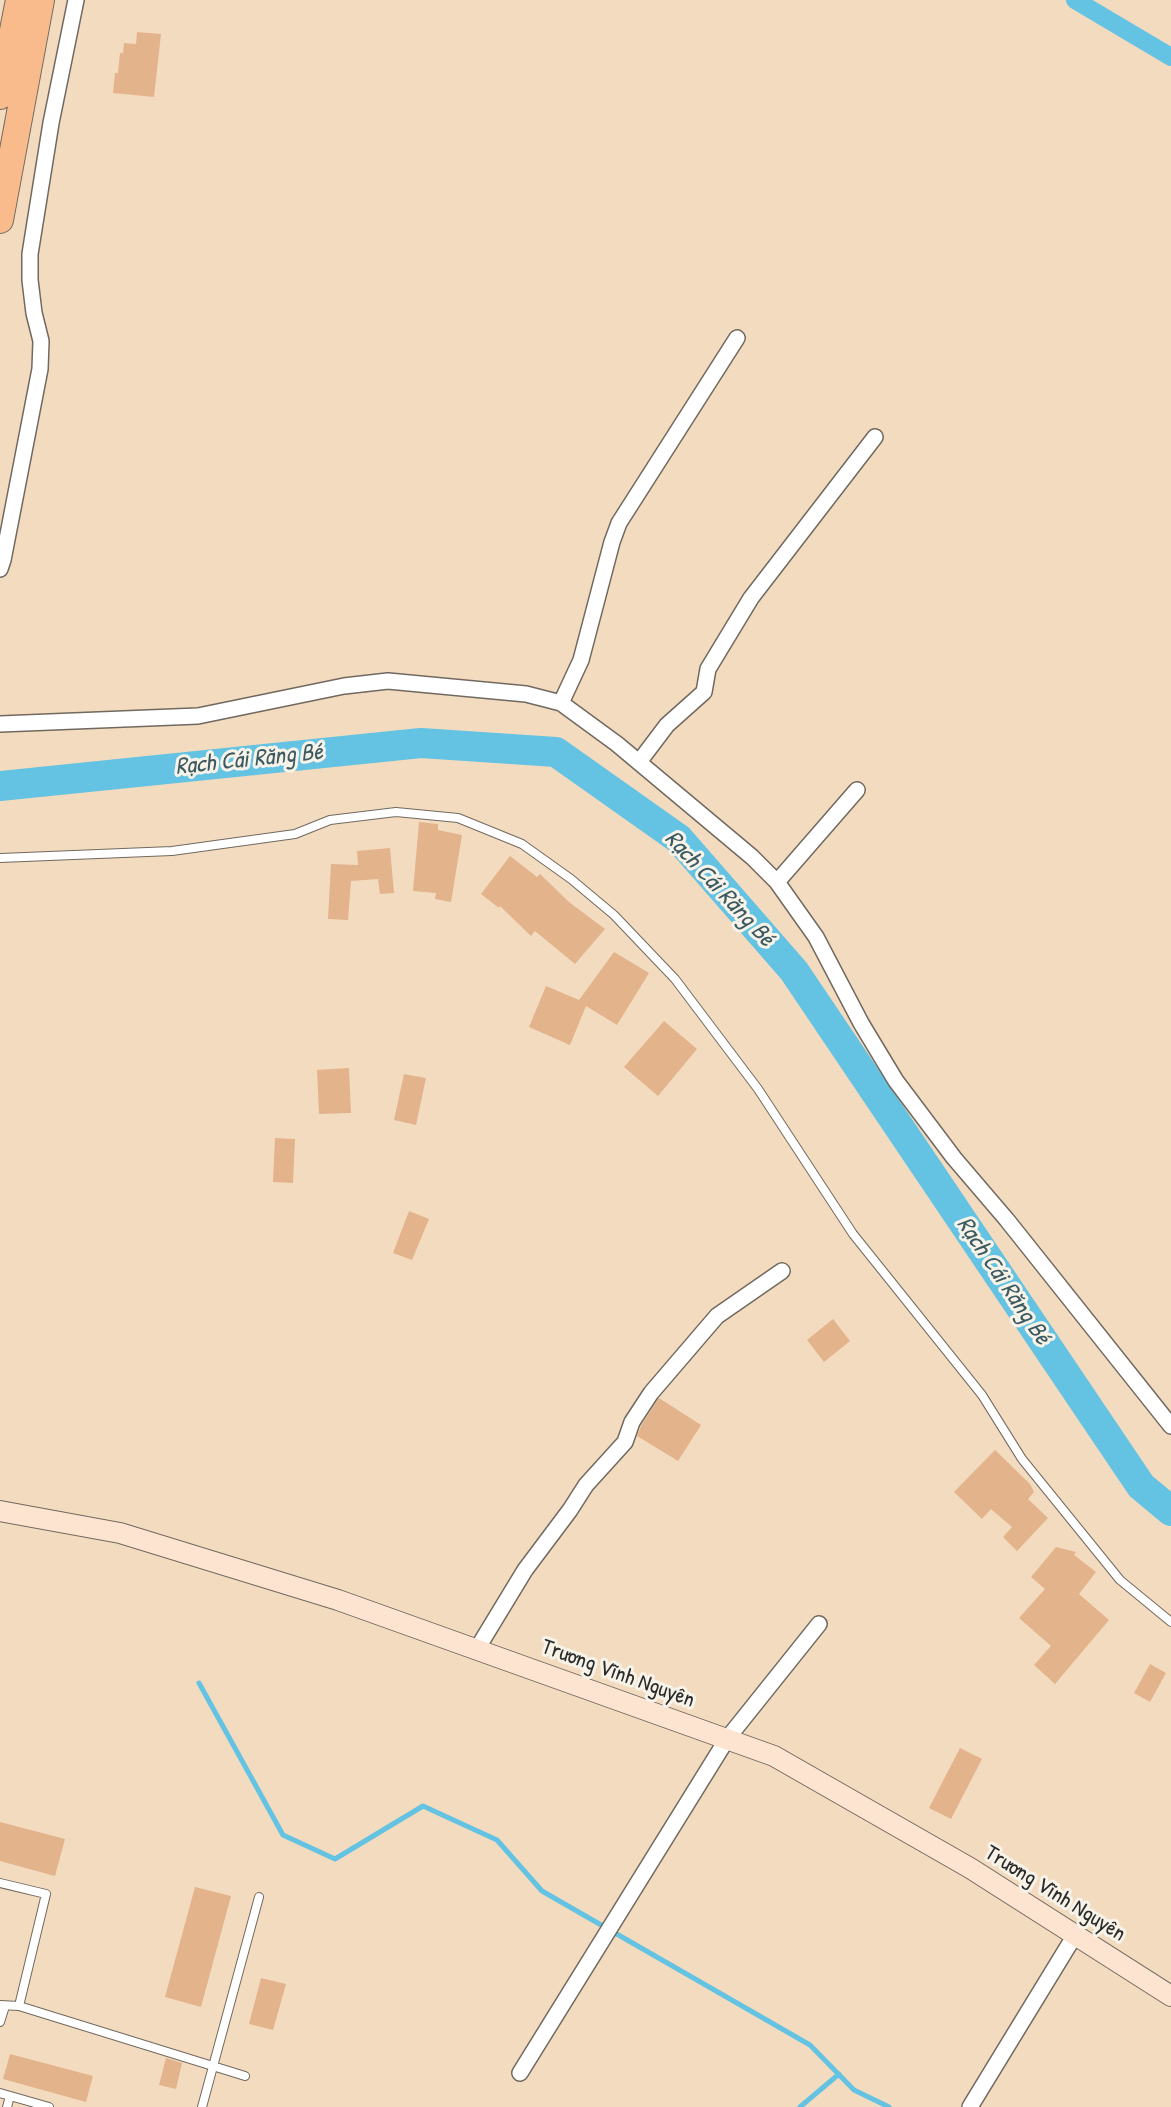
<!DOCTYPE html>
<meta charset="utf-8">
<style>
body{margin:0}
canvas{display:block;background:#f3dbbf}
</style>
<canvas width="1171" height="2107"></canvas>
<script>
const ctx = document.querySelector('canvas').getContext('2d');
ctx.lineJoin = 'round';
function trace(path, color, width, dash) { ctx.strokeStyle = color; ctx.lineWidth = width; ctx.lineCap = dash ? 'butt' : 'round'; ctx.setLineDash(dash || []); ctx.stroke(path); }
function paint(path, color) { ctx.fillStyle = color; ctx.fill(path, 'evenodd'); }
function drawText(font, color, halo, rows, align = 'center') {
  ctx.font = font + ' "Patrick Hand",sans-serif'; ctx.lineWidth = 6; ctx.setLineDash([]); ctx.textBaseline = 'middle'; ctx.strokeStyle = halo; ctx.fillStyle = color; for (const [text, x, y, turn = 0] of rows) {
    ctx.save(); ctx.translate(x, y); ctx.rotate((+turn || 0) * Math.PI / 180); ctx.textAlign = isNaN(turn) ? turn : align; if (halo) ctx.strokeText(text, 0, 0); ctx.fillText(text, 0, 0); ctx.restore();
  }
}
trace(new Path2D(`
 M199 1683 283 1835 335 1859 423 1806 497 1840 542 1891 810 2045 854 2090 889 2107
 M800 2107 839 2074`), '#64c3e2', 5);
trace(new Path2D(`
 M1075 0 1171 57`), '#64c3e2', 18);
trace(new Path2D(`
 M0 786 421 743 556 752 679 839 794 971 1141 1486 1171 1511`), '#64c3e2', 30);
paint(new Path2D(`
 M137 32 161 34 154 97 113 93 115 73H118L120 53H123L124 43 136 44Z
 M419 822 438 824V830L462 835 451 902 435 899 436 893 413 891Z
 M390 848 394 893 380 894 378 879 351 881 348 920 328 919 331 864 358 865 357 851Z
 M510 856 537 877 540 874 569 902 605 929 575 964 535 931 531 936 500 906 499 908 481 894Z
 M614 952 649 973 617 1025 586 1006 570 1045 529 1027 546 986 579 1000Z
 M664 1021 697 1049 658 1096 624 1067Z
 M349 1068 351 1113 319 1114 317 1070Z
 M404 1074 426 1078 416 1125 394 1120Z
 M275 1138 295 1139 293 1183 273 1182Z
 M409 1211 429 1219 412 1260 393 1253Z
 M833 1319 850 1341 824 1362 807 1340Z
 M659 1398 701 1425 678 1461 637 1436 641 1426Z
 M995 1450 1030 1484 1034 1492 1028 1499 1048 1518 1017 1551 1003 1537 1012 1527 991 1509 982 1519 954 1492Z
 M1056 1547 1076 1552 1074 1555 1096 1572 1079 1594 1109 1620 1055 1684 1034 1665 1051 1646 1019 1618 1045 1589 1031 1577Z
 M1150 1664 1166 1673 1150 1702 1134 1693Z
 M960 1748 982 1759 951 1819 929 1808Z
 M0 1822 65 1839 55 1876 0 1861Z
 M195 1887 231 1896 201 2007 165 1997Z
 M261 1978 286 1984 273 2030 249 2024Z
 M10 2054 93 2076 86 2102 3 2079Z
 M166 2058 182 2063 176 2089 159 2085Z`), '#e3b38c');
const lane = new Path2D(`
 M0 858 172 851 295 834 330 820 396 812 458 818 522 844 571 879 614 915 675 979 758 1089 853 1234 982 1395 1022 1459 1120 1580 1171 1622
 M0 1883 46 1894 19 2006
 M0 2005 19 2006 245 2076
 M0 2022 5 2006
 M0 2093 49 2107
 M7 2107 10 2096
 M202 2107 259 1897`);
const street = new Path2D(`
 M0 569 3 560 40 369 41 341 34 313 30 280V254L51 123 76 0
 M561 703 581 660 612 542 619 523 737 338
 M0 724 198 716 344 686 388 681 526 694 561 703 617 744 752 857 777 882 816 937 861 1023 896 1081 954 1158 1007 1220 1171 1426
 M639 762 667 725 704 692 708 669 751 598 875 437
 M777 882 857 790
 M477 1649 525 1570 570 1510 586 1485 625 1442 632 1422 651 1393 717 1316 782 1271
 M520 2073 727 1739 819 1624
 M970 2107 1075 1935`);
const secondary = new Path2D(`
 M0 1511 120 1533 338 1600 774 1756 970 1868 1171 1996`);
const highway = new Path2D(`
 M0 96 19 0
 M0 220 41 0`);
trace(lane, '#71695f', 10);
trace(street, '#71695f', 18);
trace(secondary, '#71695f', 22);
trace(highway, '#71695f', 28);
trace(lane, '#fff', 8);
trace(street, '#fff', 15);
trace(secondary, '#fde4d1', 20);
trace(highway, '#fabb8c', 26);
drawText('22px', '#2b2b2b', '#f7f3e8', [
 ["Trương Vĩnh Nguyên",618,1674,20],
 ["Trương Vĩnh Nguyên",1055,1894,32]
]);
drawText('italic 24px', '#3c5962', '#f7f3e8', [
 ["Rạch Cái Răng Bé",249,760,-6],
 ["Rạch Cái Răng Bé",719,889,47],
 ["Rạch Cái Răng Bé",1003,1281,56]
]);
</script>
